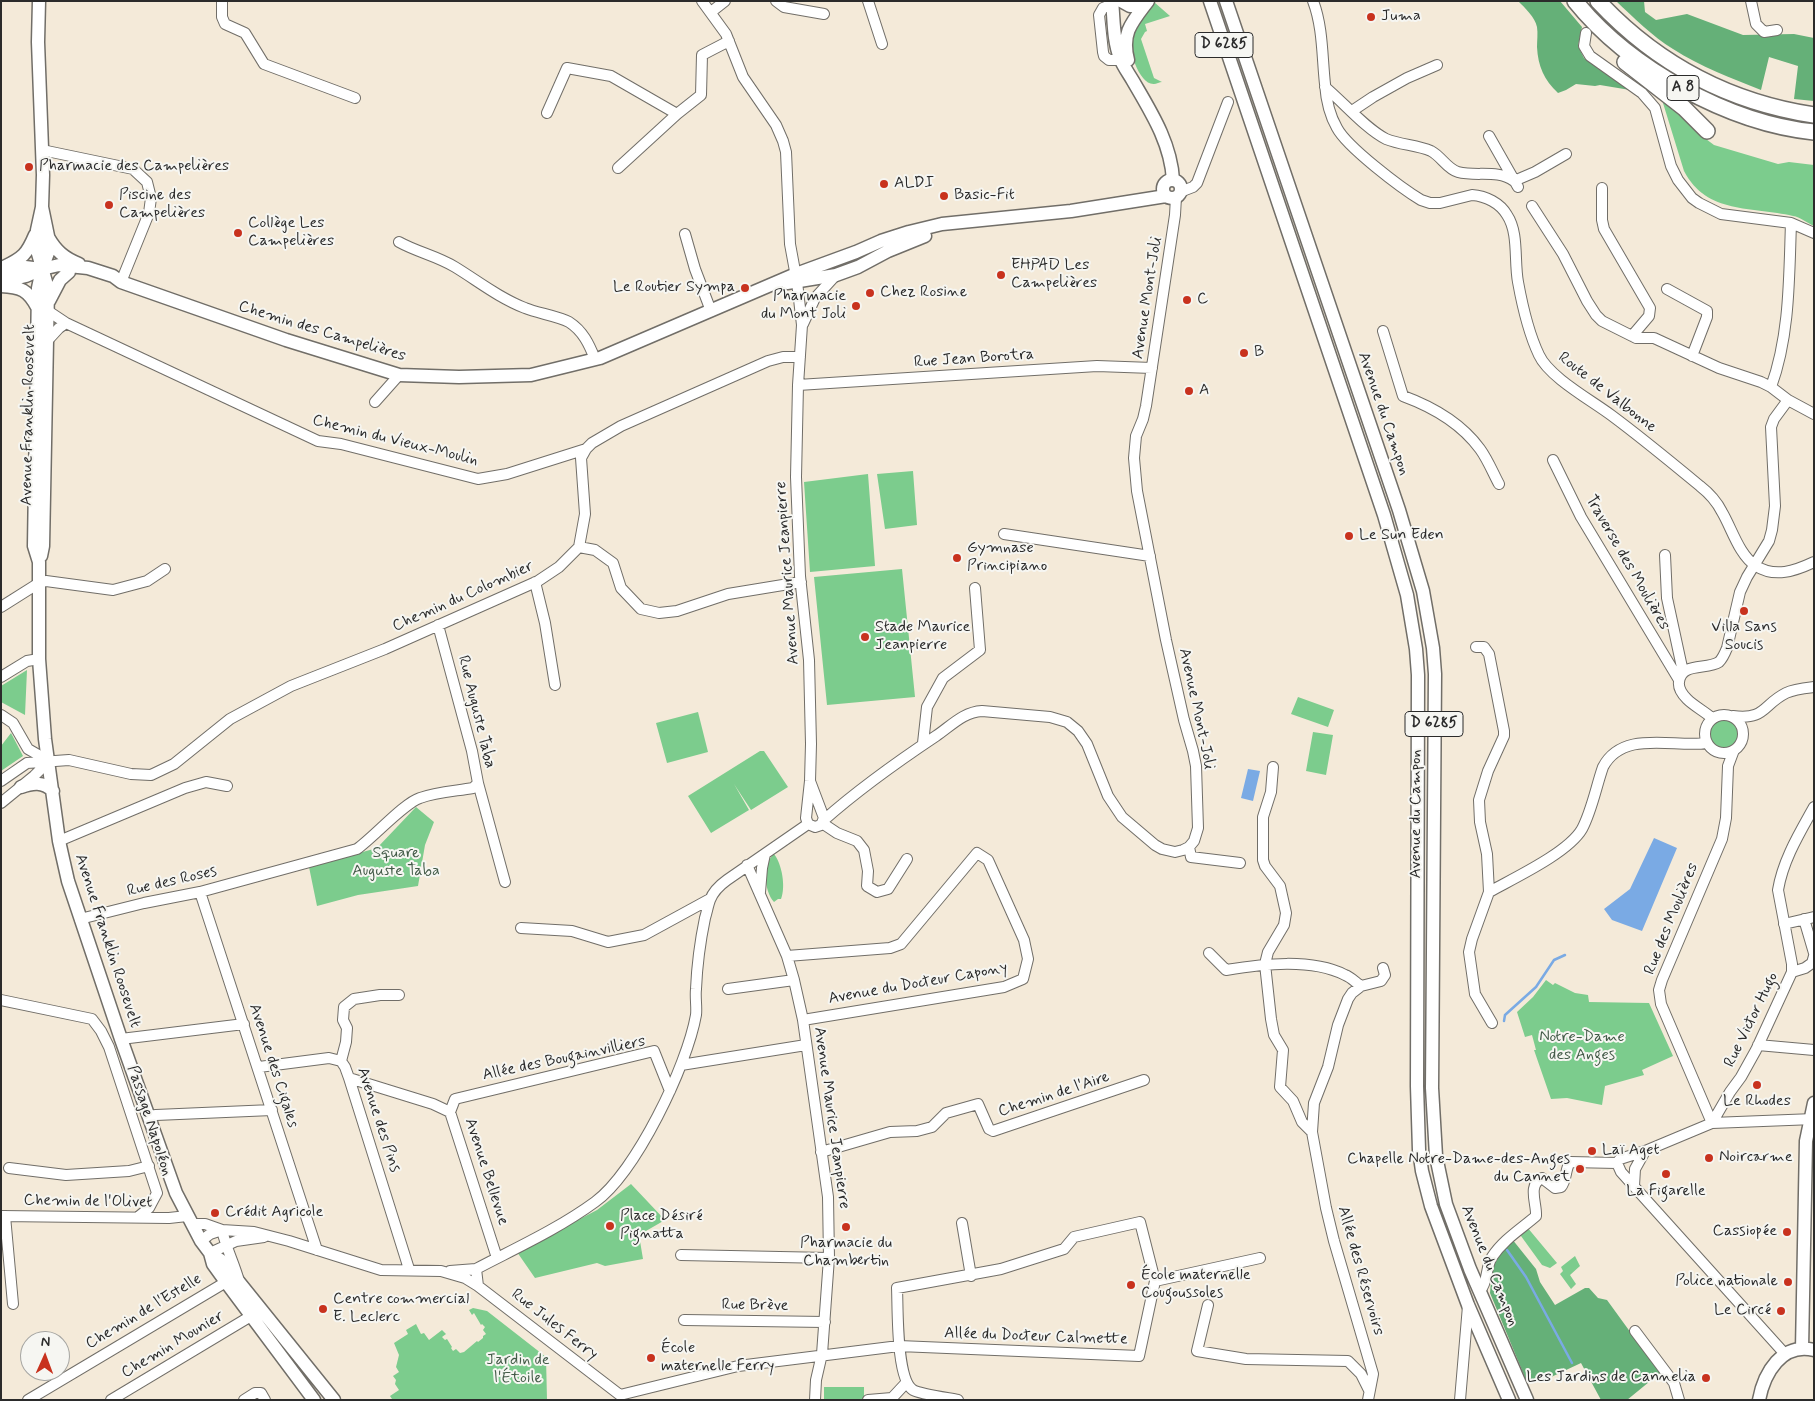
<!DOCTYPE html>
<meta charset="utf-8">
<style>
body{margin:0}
#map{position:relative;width:1815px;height:1401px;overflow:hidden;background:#f4ead9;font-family:Mynerve,sans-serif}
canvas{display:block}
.frame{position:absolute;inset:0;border:2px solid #2b2b2b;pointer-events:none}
.north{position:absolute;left:20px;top:1331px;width:50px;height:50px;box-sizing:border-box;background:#f6f6f2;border:1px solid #a5a5a2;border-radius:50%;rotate:2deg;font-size:14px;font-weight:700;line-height:20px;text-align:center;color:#2b2b2b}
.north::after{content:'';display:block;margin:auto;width:18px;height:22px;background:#c8321e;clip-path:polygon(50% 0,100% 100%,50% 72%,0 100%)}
</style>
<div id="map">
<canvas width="1815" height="1401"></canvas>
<div class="frame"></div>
<div class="north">N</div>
</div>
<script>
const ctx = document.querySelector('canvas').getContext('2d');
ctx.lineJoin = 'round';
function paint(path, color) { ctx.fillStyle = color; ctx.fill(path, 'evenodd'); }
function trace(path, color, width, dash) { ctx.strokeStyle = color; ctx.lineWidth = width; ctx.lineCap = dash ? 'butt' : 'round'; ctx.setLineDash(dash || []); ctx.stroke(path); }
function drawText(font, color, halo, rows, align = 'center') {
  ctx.font = font + ' Mynerve,sans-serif'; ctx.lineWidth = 4; ctx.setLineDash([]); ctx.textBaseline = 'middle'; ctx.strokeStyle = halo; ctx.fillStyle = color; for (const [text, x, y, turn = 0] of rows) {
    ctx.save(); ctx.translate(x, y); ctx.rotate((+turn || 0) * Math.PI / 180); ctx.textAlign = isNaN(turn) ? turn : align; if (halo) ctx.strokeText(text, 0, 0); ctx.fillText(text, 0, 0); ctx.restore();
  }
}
paint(new Path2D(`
 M1154 2 1170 16 1145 24 1147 31 1145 32 1141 39 1154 78 1162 82C1160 82 1156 84 1154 84 1139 85 1127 47 1131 35 1133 27 1149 10 1154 2Z
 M1663 103H1670L1706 134V139L1714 145 1778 164 1789 162 1814 165V226C1807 223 1800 217 1793 216 1752 206 1707 215 1684 171Z
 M913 471 917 525 885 529 877 474Z
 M868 474 875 566 810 572 804 482Z
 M902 569 915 697 827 705 814 577Z
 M27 670 25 715 1 702V686Z
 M1298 697 1334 710 1328 727 1291 714Z
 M698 712 708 752 667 763 656 723Z
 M1708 733a16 16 0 1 1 32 0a16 16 0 1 1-32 0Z
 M1313 732 1333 735 1326 775 1306 771Z
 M11 733 23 756 1 771V746Z
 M760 751H764L788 787 751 810 734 784 749 810 711 833 688 796Z
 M416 807 434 822 425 845 418 886 358 895 317 906 309 867 377 848Z
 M774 854C782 864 786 887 781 899H778L774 902C764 891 762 864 774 854Z
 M1546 980 1553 985 1555 983 1575 993 1588 995 1589 1002 1649 1003 1673 1056 1642 1070 1644 1075 1605 1086 1602 1105 1567 1098 1551 1099 1534 1050H1536L1532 1035 1525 1037 1517 1012 1533 997Z
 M631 1184 665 1220 639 1235 643 1259 605 1266 597 1263 535 1278 517 1252 597 1210Z
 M1527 1227 1557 1263 1550 1268 1542 1265 1521 1236V1233Z
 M1575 1256 1580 1266 1570 1275 1576 1284 1571 1289 1560 1274 1563 1271 1561 1267Z
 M473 1308 487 1311 546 1357 547 1400 392 1399 390 1396 399 1390 395 1384 396 1380 393 1376 399 1372 396 1367 399 1355 394 1343 408 1334 406 1330 416 1324 421 1334 424 1333 429 1340 442 1330 446 1334 442 1337 445 1340 447 1339 452 1347 451 1348 453 1351 456 1349 460 1353 464 1352 477 1341 478 1342 483 1338V1336L486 1334 483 1330 485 1327 482 1324 481 1325 474 1313 472 1315 469 1310Z
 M824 1387H864V1400H824Z`), '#7ccc8d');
paint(new Path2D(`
 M1518 1H1560L1582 27 1578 46 1584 58 1630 90 1600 85 1595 86 1576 84 1566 90 1558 93C1544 80 1538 66 1537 47 1537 41 1538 33 1537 27 1535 17 1525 8 1518 1Z
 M1616 1H1644L1645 12 1656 20 1687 14 1743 35 1794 34 1814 38V101L1794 99 1798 66 1769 57 1761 90C1731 78 1701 67 1673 49 1652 36 1634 18 1616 1Z
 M1512 1239 1536 1269 1540 1282 1555 1305 1585 1288H1589L1598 1298 1607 1300 1660 1373 1627 1400H1601L1581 1363 1549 1378 1526 1380 1490 1293 1493 1260Z`), '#65b078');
paint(new Path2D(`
 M1248 769 1260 771 1253 801 1241 798Z
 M1654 838 1677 848 1642 931 1612 920 1604 909 1630 889Z`), '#7aaae4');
trace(new Path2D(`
 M1504 1021 1505 1015 1536 987 1554 960 1565 955
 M1507 1250 1526 1277 1572 1363`), '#7aaae4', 2.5);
const minor = new Path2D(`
 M222 1V17L225 24 245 33 264 64 355 98
 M702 1 726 34 743 77 776 125 783 141 786 152 790 244 797 282 802 325 798 385 796 477 800 576 809 660 811 744 810 781 806 818 808 824 815 827 821 825 824 818 810 781
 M776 1 784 7 824 14
 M868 1 882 44
 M1313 1C1323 27 1322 57 1325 84 1326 98 1330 116 1337 128 1347 147 1401 188 1421 200L1430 203H1440L1472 195C1486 196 1500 203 1507 215 1519 233 1514 261 1518 282 1522 304 1529 334 1539 355 1549 377 1591 400 1611 415 1642 438 1671 462 1700 486 1709 493 1717 502 1722 512 1732 529 1739 555 1756 566 1775 578 1795 571 1814 562
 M1751 1 1756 24 1764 32 1777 30
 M1113 4 1103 8 1099 15 1103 52 1104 56 1109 60H1120
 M711 12 725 1
 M1586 33 1584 46 1590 56 1642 93 1655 108 1671 166 1678 180 1692 198 1699 203 1721 214 1791 223 1814 233
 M1325 87C1343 102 1366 129 1386 139 1401 145 1417 145 1431 151 1441 156 1447 169 1458 172 1477 177 1497 169 1514 181
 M1352 111 1373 97 1407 78 1437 65
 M547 113 567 68 611 76 677 114 701 95 702 55 729 41
 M1489 136 1518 187
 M42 150 133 169 147 182 151 198 149 213 121 282
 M618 168 677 114
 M1514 181 1535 172 1566 154
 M1602 188V220L1604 229 1650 308 1649 316 1632 336
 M1180 192 1193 187 1197 183 1228 102
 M1532 206 1563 254 1587 301 1596 315 1602 321 1636 338H1654L1719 368 1761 382 1771 387 1788 400 1814 414
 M685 234 695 269 711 311
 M399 242C417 252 437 256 455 267 478 281 499 298 525 308 537 313 558 316 569 322 583 331 589 344 595 359
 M1667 289 1707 311V317L1692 356
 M48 311 66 323 318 441 341 444 478 479 507 474 586 449
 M803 324 815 298 836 275
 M1383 331 1403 396C1433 407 1461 423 1480 449 1488 460 1493 473 1499 484
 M45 341H47L59 328 66 323
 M798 385 1097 366 1152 368
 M1771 387C1790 335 1789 277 1791 223
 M375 402 399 375
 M1553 460 1581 517 1679 680
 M1004 534 1150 556
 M579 547 595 550 613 563 621 588 641 609 659 613 677 611 728 594 801 582
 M1665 555 1667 598 1683 672
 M535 582 545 623 555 685
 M1 607 39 583 46 581 113 590 147 581 165 569
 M1476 647H1484L1489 654 1504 731V736L1488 771 1479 800 1480 822 1487 854 1489 892 1472 939 1469 952 1475 994 1492 1023
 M1 677 27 661 39 659
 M1705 734a19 19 0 1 1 38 0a19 19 0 1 1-38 0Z
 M1 715 13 723 28 749 49 761
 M1733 716C1766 720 1762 705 1786 693 1794 689 1805 688 1814 687
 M1712 718C1704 711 1694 706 1687 699 1682 694 1678 689 1679 682 1681 662 1707 670 1719 662 1723 658 1725 653 1727 648L1740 592 1747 577 1769 541 1772 530 1775 506 1771 427 1774 419 1788 400
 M923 743 927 707 943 678 980 650 975 588
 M1273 767 1271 792 1263 817V860L1265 866 1280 886 1286 913 1284 925 1268 952 1265 964 1271 1019 1274 1035 1283 1050 1280 1087 1293 1101 1302 1122 1312 1132
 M1 781 27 763 69 760 131 774 151 775 174 764 230 719 291 686 385 649 538 581 559 567 579 547 585 514 581 458 586 449 592 443 621 426 768 361 783 357H800
 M478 783 505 882
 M1 803 34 776 49 761
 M824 820C859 789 897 762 936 736 951 726 963 712 982 711L1050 717 1067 722 1078 731 1087 744 1108 796 1122 817 1155 845 1162 849 1175 852 1183 850 1189 847 1194 841 1198 828 1196 766 1193 751 1184 720 1166 640 1137 491 1134 458 1136 436 1143 419 1146 406 1175 215 1176 197
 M822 823 837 833 857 841 864 850 868 871 867 886 877 892 888 889 907 859
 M59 841 185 788 206 782 227 786
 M1189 847 1191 857 1240 863
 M747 865 787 956 794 980 803 1020 828 1197 829 1258 822 1354 816 1380 815 1400
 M200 892 317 1250
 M760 892 762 868 765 854
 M1489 892C1514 878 1568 853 1582 829 1592 810 1596 787 1603 767 1623 729 1674 748 1707 743
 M80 919 144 903 200 892 357 849C374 837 404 803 420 798 436 792 456 791 473 788L478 783 472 751 438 625
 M1804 919 1814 953
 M1784 924 1814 917
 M521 928 572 931 608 942 644 935 710 899
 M1209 953 1226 970C1263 964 1311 958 1345 975 1351 977 1356 983 1361 986
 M787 956 890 948 901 944 977 853 988 860 1024 940 1028 959 1023 979 1004 987 803 1020
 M1792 972 1805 968 1812 963 1814 956
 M728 989 794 980
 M1 1000 92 1019 101 1031 109 1047 157 1193 149 1208 138 1217
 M121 1039 244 1024
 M1758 1045 1814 1050
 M341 1061 346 1042 347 1028 343 1020 344 1007 354 999 380 995H399
 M681 1065 806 1045
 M259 1067 329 1058 341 1061 345 1067 349 1078 409 1269
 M349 1078 433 1104 450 1112 497 1258
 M450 1112 455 1099 654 1051 670 1091
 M148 1116 156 1115 272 1110
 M1712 1123 1661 1004 1659 990 1662 980 1722 839 1726 818 1728 766 1734 750
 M1712 1123 1730 1092 1741 1077 1756 1050 1792 972V964L1778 890C1783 860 1799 834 1814 807
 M821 1152 890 1132 917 1131 932 1127 946 1113 978 1104 989 1129 993 1131 1144 1080
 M1617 1163 1621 1172 1785 1354
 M9 1168 66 1175 129 1171 149 1166
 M1634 1186 1635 1169 1645 1151
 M1 1216 169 1218 187 1216
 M5 1216 13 1304
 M962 1223 971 1276
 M192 1224H205L222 1230 254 1232 289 1241 381 1270 441 1271 465 1278 478 1286 620 1395 738 1366 899 1346 1139 1356 1155 1281 1140 1222 1074 1237 1064 1249 1001 1269 897 1288C898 1308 896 1379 913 1390 920 1394 948 1398 958 1400
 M222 1230C226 1248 234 1263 239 1281
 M201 1241 210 1234 222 1230
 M210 1253 236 1241 264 1237
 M681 1255 829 1258
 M450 1271 476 1269
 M1155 1281 1260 1258
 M478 1286 476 1269C516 1248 558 1229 595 1202 636 1172 687 1066 696 1015 697 1007 695 998 696 989 697 965 700 942 705 918 707 912 708 905 710 900 713 892 720 885 727 880L808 824
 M1480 1291C1489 1280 1485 1268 1492 1257 1503 1240 1521 1229 1536 1216 1537 1204 1527 1185 1542 1178L1555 1188 1561 1187C1567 1180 1565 1169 1570 1162L1617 1163 1620 1159 1645 1151 1712 1123 1814 1119
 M1208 1305 1197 1351 1246 1359 1348 1361 1361 1374 1369 1390
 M684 1320 825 1322
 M1635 1331 1674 1383 1679 1400
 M28 1400 226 1282
 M111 1400 251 1316
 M244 1400 255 1393H261L265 1400
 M868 1400 892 1398 906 1383
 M1368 1400 1373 1374 1334 1241 1326 1208 1312 1132 1314 1103 1328 1067 1338 1025 1348 999 1352 993 1361 986 1381 981 1385 975 1383 968
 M1460 1400 1468 1306`);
const major = new Path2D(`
 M39 1 38 42 43 175 42 207 37 230V250L48 289 43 546 41 556
 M1112 1C1114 20 1113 40 1120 58 1123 66 1129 74 1133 81 1151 112 1171 143 1173 180
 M1121 1 1130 6 1145 5
 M1210 1 1384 515 1407 595 1416 649 1418 675 1417 1086 1419 1150 1422 1171 1431 1206 1468 1305 1509 1400
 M1226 1 1399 510 1423 591 1433 648 1435 674 1432 1088 1436 1156 1446 1204 1470 1269 1527 1400
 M1128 60C1121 33 1132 22 1148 1
 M1163 189a9 9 0 1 1 18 0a9 9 0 1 1-18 0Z
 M42 207 48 236V253L42 269 38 288 34 546 39 562V659L45 739 59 841 68 881 121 1039 176 1193 201 1241 210 1253 222 1261 334 1400
 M48 237C56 251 64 258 79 264
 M4 267C23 258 27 254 35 235
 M1 271 25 267 41 269
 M1 282 26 276 42 269 59 265 88 268 113 276 121 282 286 340 399 375 459 377 531 375 600 358 796 274 856 252 881 241 909 232 942 224 1071 211 1166 196
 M787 283 836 275 858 267 888 251 925 236
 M1 286C21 287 28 290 37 307
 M49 301 60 280 69 272
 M21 787C32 783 43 781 53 791
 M210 1253 213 1264 226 1282 314 1400
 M1802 1349 1806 1141 1814 1103
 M1759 1400C1764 1373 1782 1342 1814 1350`);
const highway = new Path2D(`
 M1575 1C1629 68 1728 123 1814 132
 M1598 1C1657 64 1728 102 1814 115
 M1625 62 1684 108 1707 131`);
trace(minor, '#716e68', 12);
trace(major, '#716e68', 15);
trace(highway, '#716e68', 18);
trace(minor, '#fff', 10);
trace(major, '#fff', 12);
trace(highway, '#fff', 15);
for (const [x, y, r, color] of [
 [1371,17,5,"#c8321e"],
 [29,167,5,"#c8321e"],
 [884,184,5,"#c8321e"],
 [944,196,5,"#c8321e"],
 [109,205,5,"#c8321e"],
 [238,233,5,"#c8321e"],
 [1001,275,5,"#c8321e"],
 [745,288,5,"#c8321e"],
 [870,293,5,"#c8321e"],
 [1187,300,5,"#c8321e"],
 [856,306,5,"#c8321e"],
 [1244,353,5,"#c8321e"],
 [1189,391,5,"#c8321e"],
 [1349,536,5,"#c8321e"],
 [957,558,5,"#c8321e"],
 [1744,611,5,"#c8321e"],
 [865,637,5,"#c8321e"],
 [1757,1085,5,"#c8321e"],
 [1592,1151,5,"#c8321e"],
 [1709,1158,5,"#c8321e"],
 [1580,1169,5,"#c8321e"],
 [1666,1174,5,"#c8321e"],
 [215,1213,5,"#c8321e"],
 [610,1226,5,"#c8321e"],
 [846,1227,5,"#c8321e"],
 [1787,1232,5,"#c8321e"],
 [1788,1282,5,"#c8321e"],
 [1131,1285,5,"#c8321e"],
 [323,1309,5,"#c8321e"],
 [1781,1311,5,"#c8321e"],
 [651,1358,5,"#c8321e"],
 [1706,1378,5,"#c8321e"]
]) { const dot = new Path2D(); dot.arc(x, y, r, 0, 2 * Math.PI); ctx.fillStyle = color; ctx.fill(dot); trace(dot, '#f6f6f2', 2); }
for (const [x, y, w] of [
 [1224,45,58],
 [1683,88,32],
 [1434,724,58]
]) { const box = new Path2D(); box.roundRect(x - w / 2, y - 12.5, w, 25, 4); ctx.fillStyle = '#f6f6f2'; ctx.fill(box); trace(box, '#2b2b2b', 1); }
drawText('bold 15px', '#2b2b2b', null, [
 ["D 6285",1224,45],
 ["A 8",1683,88],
 ["D 6285",1434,724]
]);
drawText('16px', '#2b2b2b', '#f6f6f2', [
 ["Juma",1381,17],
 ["Pharmacie des Campelières",39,167],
 ["ALDI",894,184],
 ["Piscine des",119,196],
 ["Campelières",119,214],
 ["Basic-Fit",954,196],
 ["Collège Les",248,224],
 ["Campelières",248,242],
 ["EHPAD Les",1011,266],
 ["Campelières",1011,284],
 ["Le Routier Sympa",735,288,"right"],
 ["Chez Rosine",880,293],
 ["Pharmacie",846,297,"right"],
 ["du Mont Joli",846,315,"right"],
 ["C",1197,300],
 ["B",1254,353],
 ["A",1199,391],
 ["Le Sun Eden",1359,536],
 ["Gymnase",967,549],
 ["Principiano",967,567],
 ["Stade Maurice",875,628],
 ["Jeanpierre",875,646],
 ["Villa Sans",1744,628,"center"],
 ["Soucis",1744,646,"center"],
 ["Le Rhodes",1757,1102,"center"],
 ["Laï Aget",1602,1151],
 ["Noircarme",1719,1158],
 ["Chapelle Notre-Dame-des-Anges",1570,1160,"right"],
 ["du Cannet",1570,1178,"right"],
 ["La Figarelle",1666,1192,"center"],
 ["Crédit Agricole",225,1213],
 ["Place Désiré",620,1217],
 ["Pignatta",620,1235],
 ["Cassiopée",1777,1232,"right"],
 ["Pharmacie du",846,1244,"center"],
 ["Chambertin",846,1262,"center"],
 ["École maternelle",1141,1276],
 ["Cougoussoles",1141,1294],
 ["Police nationale",1778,1282,"right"],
 ["Centre commercial",333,1300],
 ["E. Leclerc",333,1318],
 ["Le Circé",1771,1311,"right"],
 ["École",661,1349],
 ["maternelle Ferry",661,1367],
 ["Les Jardins de Cannelia",1696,1378,"right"]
], 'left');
drawText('16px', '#2b2b2b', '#f6f6f2', [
 ["Avenue Mont-Joli",1148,298,-81],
 ["Chemin des Campelières",322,332,17],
 ["Rue Jean Borotra",974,359,-4],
 ["Route de Valbonne",1607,393,38],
 ["Avenue du Campon",1383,414,71],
 ["Avenue Franklin Roosevelt",29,415,-89],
 ["Chemin du Vieux-Moulin",395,441,14],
 ["Traverse des Moulières",1627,563,60],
 ["Avenue Maurice Jeanpierre",788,573,-94],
 ["Chemin du Colombier",463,597,-24],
 ["Avenue Mont-Joli",1196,709,78],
 ["Rue Auguste Taba",476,712,76],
 ["Avenue du Campon",1417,814,-90],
 ["Rue des Roses",172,882,-13],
 ["Rue des Moulières",1672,919,-68],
 ["Avenue Franklin Roosevelt",107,941,72],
 ["Avenue du Docteur Capony",918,984,-10],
 ["Rue Victor Hugo",1752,1020,-64],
 ["Allée des Bougainvilliers",564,1059,-12],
 ["Avenue des Cigales",273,1066,72],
 ["Chemin de l'Aire",1054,1095,-18],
 ["Avenue Maurice Jeanpierre",831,1118,82],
 ["Avenue des Pins",378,1120,72],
 ["Passage Napoléon",149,1121,72],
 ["Avenue Bellevue",486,1172,72],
 ["Chemin de l'Olivet",88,1202,1],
 ["Avenue du Campon",1489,1266,68],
 ["Allée des Réservoirs",1360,1271,74],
 ["Rue Brève",755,1306,1],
 ["Chemin de l'Estelle",144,1312,-31],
 ["Rue Jules Ferry",554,1325,38],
 ["Allée du Docteur Calmette",1036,1337,2],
 ["Chemin Mounier",173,1345,-31]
]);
drawText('16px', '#435b48', '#f6f6f2', [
 ["Square",396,854],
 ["Auguste Taba",396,872],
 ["Notre-Dame",1582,1038],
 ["des Anges",1582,1056],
 ["Jardin de",518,1361],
 ["l'Étoile",518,1379]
]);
</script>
